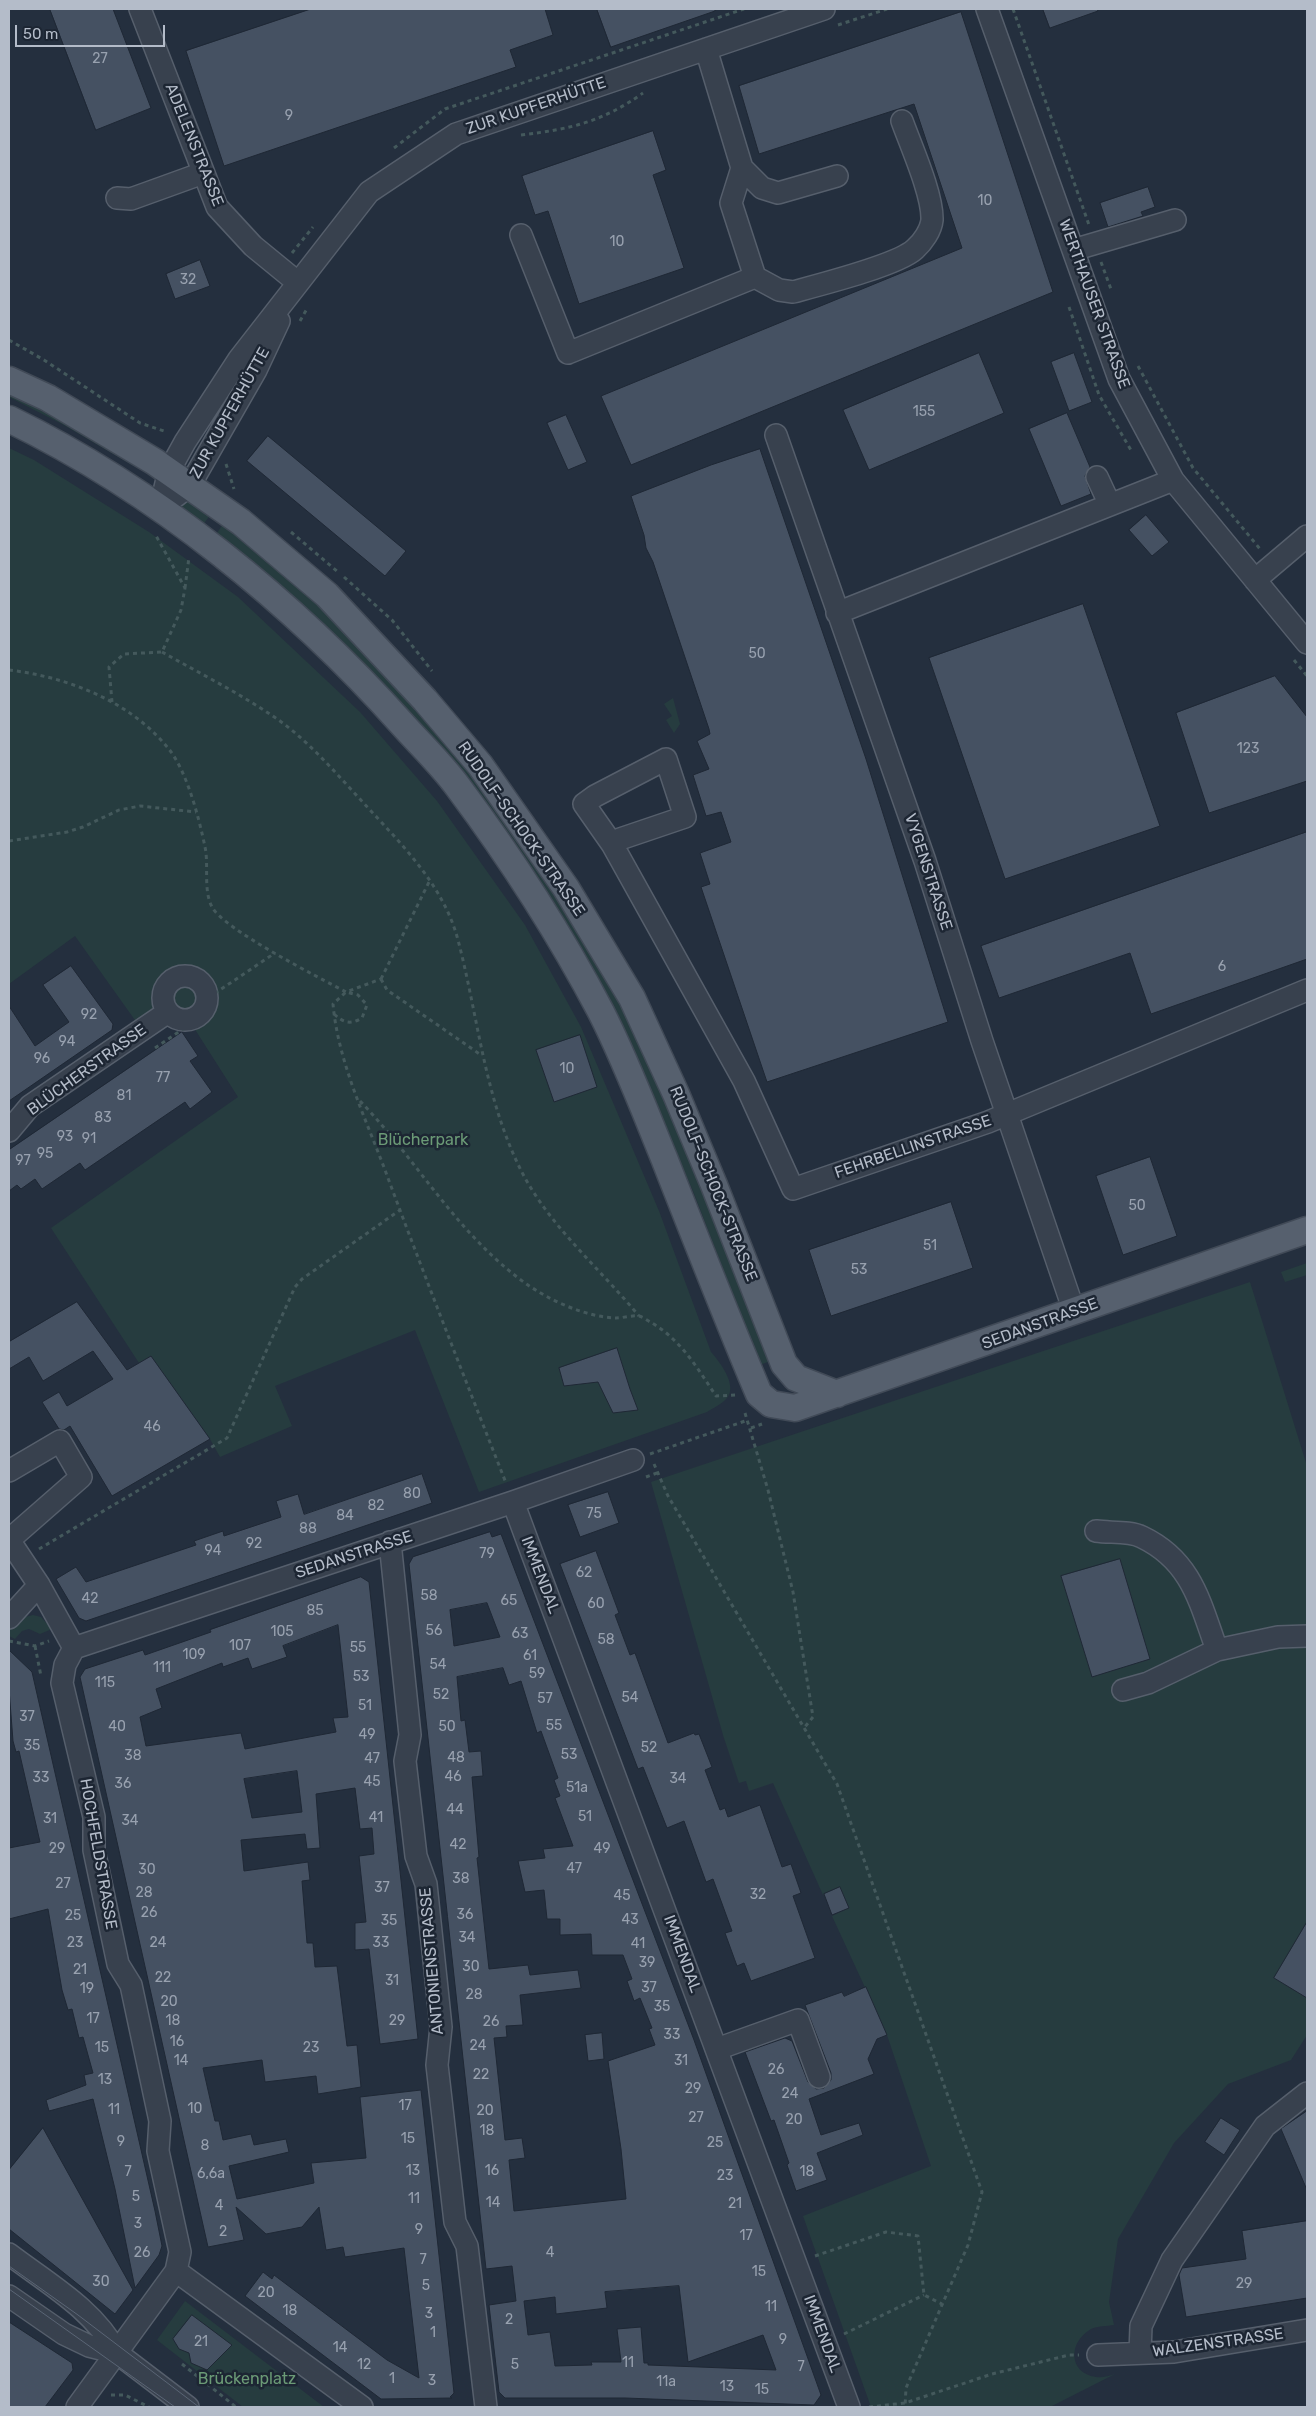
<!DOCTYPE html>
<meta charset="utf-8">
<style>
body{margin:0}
#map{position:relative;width:1316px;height:2416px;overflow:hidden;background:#242f3e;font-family:Rubik,sans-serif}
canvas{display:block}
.frame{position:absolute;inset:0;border:10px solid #b4bcc9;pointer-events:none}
.scale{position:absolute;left:15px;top:25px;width:150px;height:22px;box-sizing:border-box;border:2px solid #b4bcc9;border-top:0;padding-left:6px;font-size:15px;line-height:18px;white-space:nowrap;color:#b4bcc9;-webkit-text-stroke:4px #1d2633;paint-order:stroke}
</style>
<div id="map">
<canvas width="1316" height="2416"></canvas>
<div class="frame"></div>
<div class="scale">50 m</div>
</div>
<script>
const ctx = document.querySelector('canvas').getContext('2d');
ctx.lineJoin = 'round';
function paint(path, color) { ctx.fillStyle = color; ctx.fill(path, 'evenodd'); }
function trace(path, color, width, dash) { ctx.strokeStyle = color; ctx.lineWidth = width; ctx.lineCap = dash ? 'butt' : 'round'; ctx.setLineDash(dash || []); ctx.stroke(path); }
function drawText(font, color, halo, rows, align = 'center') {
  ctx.font = font + ' Rubik,sans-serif'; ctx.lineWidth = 5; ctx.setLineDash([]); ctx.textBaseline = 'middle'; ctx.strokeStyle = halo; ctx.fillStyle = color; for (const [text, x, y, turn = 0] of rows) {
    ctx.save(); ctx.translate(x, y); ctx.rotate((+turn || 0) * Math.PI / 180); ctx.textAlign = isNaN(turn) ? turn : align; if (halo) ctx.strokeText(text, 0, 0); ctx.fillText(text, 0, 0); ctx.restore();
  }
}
paint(new Path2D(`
 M9 392 65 421 140 468H137L62 424 9 397Z
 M9 448 34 460 149 532 238 597 360 712 437 801 525 925 581 1027 659 1211 711 1352C719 1361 738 1385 727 1398 722 1404 713 1408 707 1412L479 1492 415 1330 275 1386 292 1426 220 1457 210 1439 151 1356 139 1363 51 1228 238 1097 189 1020 203 1013C204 1009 208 1003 208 998 210 972 163 962 164 1004L142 1030 75 936 9 984Z
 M186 498 211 514 202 526 180 504Z
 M223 524C256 551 290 578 320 607 437 720 546 859 621 1003 680 1118 723 1241 770 1361L760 1365 693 1191 635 1060 551 901 215 536Z
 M673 698 680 724 674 733 666 720 672 716 664 704Z
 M171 997a14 14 0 1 1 28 0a14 14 0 1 1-28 0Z
 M1307 1263V1275L1285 1282 1281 1272Z
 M1250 1282 1307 1466V2035L1291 2060 1228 2084 1174 2143 1118 2239 1109 2302 1114 2325C1107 2326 1097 2326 1091 2329 1068 2342 1068 2373 1096 2377 1102 2378 1109 2376 1115 2374L1050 2407H871L803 2216 931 2166 887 2035 832 1916 849 1908 840 1888 823 1895 773 1783 749 1791 746 1781 739 1783 723 1735 651 1482Z
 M33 1615 41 1617 52 1629 40 1634 29 1629 22 1631 15 1639 9 1636V1628L17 1619Z
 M185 2301 324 2407H243L157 2340Z`), '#263c3f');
const building = new Path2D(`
 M50 9H113L151 108 96 130Z
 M311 9H545L553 35 510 50 516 67 224 166 186 51Z
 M597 9H715V11L611 47Z
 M1043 9H1097L1098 11 1050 28Z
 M961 12 1053 292 631 465 601 396 962 248 914 104 759 154 739 86Z
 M653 131 666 170 653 175 684 268 579 304 548 211 535 215 522 176Z
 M1148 187 1155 207 1141 212 1143 216 1108 227 1100 203Z
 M200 260 210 286 175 299 166 274Z
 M979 353 1004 413 869 470 843 410Z
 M1074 353 1092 402 1069 411 1051 362Z
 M1067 413 1090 467 1085 476 1091 494 1061 506 1029 429Z
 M566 415 587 462 568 470 547 423Z
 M268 436 406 551 385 576 247 461Z
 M760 449 866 759 948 1022 767 1082 701 887 710 884 700 853 731 842 721 812 706 816 693 775 709 769 697 741 710 734 709 729 653 562 646 548 644 535 631 496 711 465Z
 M1146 515 1169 542 1152 556 1129 530Z
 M1083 604 1160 826 1005 879 929 658Z
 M1275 676 1307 717V781L1209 813 1176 713Z
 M1307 832V959L1151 1014 1130 953 999 998 981 946Z
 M71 966 113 1024 112 1030 9 1101V1006L35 1046 69 1022 43 985Z
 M182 1032 198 1056 190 1061 212 1092 190 1109 185 1102 85 1170 80 1163 42 1189 35 1179 21 1189 17 1185 9 1191V1150Z
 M580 1035 597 1087 554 1102 536 1050Z
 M1150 1157 1177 1236 1123 1255 1096 1176Z
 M951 1202 973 1268 831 1316 809 1250Z
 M77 1302 127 1370 151 1356 210 1439 112 1496 70 1426 64 1430 59 1429 42 1402 59 1392 67 1406 113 1379 93 1351 43 1381 29 1357 9 1369V1342Z
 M617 1348 630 1389 638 1410 613 1413 598 1382 564 1386 559 1368Z
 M422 1474 432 1503 86 1621 79 1618 56 1579 76 1567 86 1582 196 1545 194 1541 223 1531 224 1536 281 1517 276 1501 298 1494 304 1514Z
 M608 1492 619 1523 580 1537 568 1505Z
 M490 1532 492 1537 501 1534 694 2040 821 2395 814 2405 625 2398H505L499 2392 489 2305 516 2301 512 2266 486 2269 409 1564 413 1557ZM487 1603 500 1637 454 1646 450 1610ZM503 1668 509 1685 521 1681 537 1733 541 1731 558 1778 554 1780 560 1796 555 1798 573 1846 543 1849 545 1858 518 1861 525 1892 544 1890 547 1919H560V1935L591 1934 592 1955H623L632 1979 627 1981 634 2001 640 1998 652 2028 649 2029 655 2045 608 2061 621 2149 626 2199 514 2211 509 2160 525 2158 522 2138 505 2140 494 2038 507 2037 506 2026 523 2025 520 1995 581 1988 578 1970 530 1975 528 1965 489 1969 477 1858 479 1857 472 1777 483 1776 482 1764 481 1751 469 1752 465 1720 461 1721 457 1677ZM679 2286 688 2362 763 2335 776 2370 648 2365V2363H644L641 2327 617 2329 621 2362H591L592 2365 555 2366 550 2332 528 2335 524 2301 555 2297 556 2314 607 2308 605 2292Z
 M596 1551 619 1613 615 1615 630 1655 635 1653 668 1743 694 1733 695 1735 699 1734 712 1767 705 1770 720 1810 725 1808 728 1817 760 1805 782 1867 791 1864 801 1893 793 1896 815 1958 751 1981 744 1963 737 1966 725 1933 732 1931 713 1879 706 1882 684 1821 667 1828 643 1767 638 1769 560 1564Z
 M1120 1559 1150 1659 1092 1677 1061 1576Z
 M361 1577 369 1582 418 2039 380 2044 369 1949 355 1950V1923L366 1922 359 1856 374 1854 372 1828 360 1829 355 1788 316 1794 320 1848 307 1849 305 1834 241 1840 244 1871 308 1862 310 1880 302 1881 307 1943H313L315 1967 337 1966 347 2046 357 2045 361 2087 318 2094 316 2076 265 2082 262 2060 203 2068 215 2121H219L223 2140 251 2134 254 2145 286 2139 289 2152 229 2166 237 2199 314 2183 311 2163 366 2158 360 2097 421 2090 454 2393 450 2397 452 2398 381 2399 245 2296 263 2272 272 2279 274 2275 387 2360 419 2378 404 2248 345 2257 343 2247 326 2250 319 2207 302 2227 266 2234 236 2207 244 2240 208 2247 80 1677 85 1669 143 1650 145 1655 211 1632 210 1630ZM338 1625 348 1717 333 1718 336 1732 245 1749 241 1733 146 1746 140 1717 162 1708 156 1689 222 1663 223 1667 248 1658 252 1669 287 1657 283 1646ZM297 1771 302 1812 252 1818 244 1779Z
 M9 1650 32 1672 155 2211 162 2246 159 2255 135 2288 115 2189 93 2099 49 2111 46 2100 86 2085 84 2075 93 2073 83 2037 79 2038 72 2009 68 2010 62 1990 48 1909 9 1919V1848L40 1842 19 1751 16 1752 13 1741 9 1689Z
 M840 1887 849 1908 832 1915 824 1894Z
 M1307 1922V1998L1274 1978Z
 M866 1987 887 2035 877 2039 868 2059 874 2074 809 2099 821 2135 859 2123 863 2135 817 2153 827 2180 796 2191 787 2165 789 2163 774 2120 771 2121 745 2052 785 2038 792 2041 808 2082 816 2089 824 2088 831 2080V2073L805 2005 842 1992 844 1996Z
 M602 2033 604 2059 588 2061 585 2035Z
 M1307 2111V2190L1281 2129Z
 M1221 2118 1240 2130 1224 2155 1205 2142Z
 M43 2128 133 2290 115 2314 9 2229V2170Z
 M1307 2221V2298L1186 2317 1179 2275 1182 2268 1246 2259 1242 2231Z
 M192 2315 232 2345 207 2370 191 2363 189 2353 179 2349 173 2339Z
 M9 2322 72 2363 73 2370 45 2407H9Z`);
paint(building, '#455162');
trace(building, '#1f2835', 1);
const minor = new Path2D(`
 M140 9 217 207 253 246 297 282
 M987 9 1119 379 1173 480 1307 643
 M742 168 762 188 778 193 837 176
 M117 198 131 199 203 173
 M521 235 568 353 755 277 731 203 742 168 706 49
 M1073 250 1175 220
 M755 277 779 290 793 292C819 285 898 265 915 249 923 242 931 230 932 220 933 195 911 146 902 121
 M776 435 925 861 982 1041 1074 1311
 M1097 477 1110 505
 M176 496 190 485 256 370 279 321
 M160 508 169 471 185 442 239 359 369 192 456 134 824 9
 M1255 580 1307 536
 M837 613 1173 480
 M612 844 620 839 685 817 666 759 595 796 584 804 612 844 744 1081 793 1189 988 1122 1307 990
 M163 998a22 22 0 1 1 44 0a22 22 0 1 1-44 0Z
 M9 1131 30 1106 168 1012
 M9 1471 60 1441 81 1477 9 1540
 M513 1502 849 2407
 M1096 1531C1110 1533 1130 1531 1142 1537 1192 1561 1200 1603 1217 1650
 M9 1540 39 1585 74 1648
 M390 1542 410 1735 405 1761 416 1856 426 1884 441 2027 437 2065 455 2222 467 2246 486 2407
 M9 1618 39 1585
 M74 1648 65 1665 62 1683 94 1817V1850L118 1964 131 1985 160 2121 158 2151 180 2252 176 2271 77 2407
 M74 1648 513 1502 633 1460
 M1123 1690 1148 1683 1217 1650 1278 1637 1307 1636
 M717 2049 798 2020 819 2077
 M9 2254C47 2283 94 2309 117 2353
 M176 2271 362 2407
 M9 2296 64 2334 89 2346 117 2353 188 2407
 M1140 2353 1141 2326 1172 2260 1265 2126 1307 2093
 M1098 2355 1174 2352 1307 2330`);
const major = new Path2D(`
 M9 380 48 398 155 462 241 522 327 595 425 700 480 765 566 888 632 998 676 1094 714 1185 784 1364 796 1378 837 1394
 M9 419C157 491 294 603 403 725 421 745 442 765 458 787 511 858 560 934 601 1012 625 1059 644 1109 664 1158 695 1237 726 1316 759 1394L771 1404 795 1408 1307 1230`);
trace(minor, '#565f6c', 24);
trace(major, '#414a57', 29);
trace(new Path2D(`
 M1013 9 1089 225
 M838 25 887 9
 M521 135C571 129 602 122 643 93
 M394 148 445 109 744 9
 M292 253 313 227
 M1101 262 1112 292
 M1069 307 1099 395 1132 452
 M300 321 308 307
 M9 340 44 360 140 423 167 432
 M1138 366 1193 468 1260 549
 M226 464 234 489
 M291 532 338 572
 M344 577 392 620 432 671
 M185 588 189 557
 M162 652C201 674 243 695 280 721 310 743 334 771 359 798 398 841 443 883 458 940 479 1020 485 1104 525 1178 554 1230 601 1270 639 1316
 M1294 660 1307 676
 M9 670C67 677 130 701 168 748 187 771 199 818 205 847 209 865 203 890 212 907 223 929 320 978 346 992L381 979
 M112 702 109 667 124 654 162 652 181 610 185 588 155 534
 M9 841 67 832 83 827 119 810 140 806 196 812
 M381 979 387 990 481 1055
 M381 979 430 880
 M208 998 275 953
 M334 1014C344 1023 350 1025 362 1018L367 1005 358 995 346 992 333 1004C338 1061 365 1117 385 1170 424 1275 465 1379 506 1483
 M155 1048 204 1015 212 996
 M360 1101C417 1160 456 1233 525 1283 549 1300 585 1317 616 1318 623 1318 632 1315 639 1316 643 1317 648 1321 652 1323 681 1340 698 1369 716 1396L736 1395
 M745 1413 768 1490 793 1592 813 1717 804 1728
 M751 1428 762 1424
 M650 1454 748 1420
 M654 1464 668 1496 837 1784 982 2192 968 2245 906 2388 905 2407
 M646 1477 657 1473
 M39 1549 227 1438 295 1287 302 1279 400 1210
 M9 1641 35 1646 49 1641
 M35 1646 41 1676
 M815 2256 886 2232 918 2236 924 2295 942 2304
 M844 2334 924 2295
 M182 2364 236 2407
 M111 2395H125L149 2407
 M869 2407 905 2403 992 2374 1069 2355H1079`), '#44595c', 3, [4, 4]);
trace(minor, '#38414e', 21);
trace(major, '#56606e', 26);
trace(new Path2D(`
 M9 2266 78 2315 199 2407
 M9 2289 175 2407`), '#5a6575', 1);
drawText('14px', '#98a1af', null, [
 ["27",100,59],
 ["9",289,116],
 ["10",985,201],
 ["10",617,242],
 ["32",188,280],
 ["155",924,412],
 ["50",757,654],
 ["123",1248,749],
 ["6",1222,967],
 ["92",89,1015],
 ["94",67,1042],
 ["96",42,1059],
 ["10",567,1069],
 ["77",163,1078],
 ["81",124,1096],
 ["83",103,1118],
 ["93",65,1137],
 ["91",89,1139],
 ["95",45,1154],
 ["97",23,1161],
 ["50",1137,1206],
 ["51",930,1246],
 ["53",859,1270],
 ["46",152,1427],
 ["80",412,1494],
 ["82",376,1506],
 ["75",594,1514],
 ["84",345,1516],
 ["88",308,1529],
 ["92",254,1544],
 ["94",213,1551],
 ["79",487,1554],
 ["62",584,1573],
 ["58",429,1596],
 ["42",90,1599],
 ["65",509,1601],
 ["60",596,1604],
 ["85",315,1611],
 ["56",434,1631],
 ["105",282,1632],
 ["63",520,1634],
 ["58",606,1640],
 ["107",240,1646],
 ["55",358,1648],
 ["109",194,1655],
 ["61",530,1656],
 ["54",438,1665],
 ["111",162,1668],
 ["59",537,1674],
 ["53",361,1677],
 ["115",105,1683],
 ["52",441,1695],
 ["54",630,1698],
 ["57",545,1699],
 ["51",365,1706],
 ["37",27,1717],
 ["55",554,1726],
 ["40",117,1727],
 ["50",447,1727],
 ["49",367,1735],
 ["35",32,1746],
 ["52",649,1748],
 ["53",569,1755],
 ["38",133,1756],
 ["48",456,1758],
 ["47",372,1759],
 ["46",453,1777],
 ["33",41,1778],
 ["34",678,1779],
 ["45",372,1782],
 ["36",123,1784],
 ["51a",577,1788],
 ["44",455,1810],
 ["51",585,1817],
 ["41",376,1818],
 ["31",50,1819],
 ["34",130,1821],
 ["42",458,1845],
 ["29",57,1849],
 ["49",602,1849],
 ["47",574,1869],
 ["30",147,1870],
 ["38",461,1879],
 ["27",63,1884],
 ["37",382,1888],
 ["28",144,1893],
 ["32",758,1895],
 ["45",622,1896],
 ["26",149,1913],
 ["36",465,1915],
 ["25",73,1916],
 ["43",630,1920],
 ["35",389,1921],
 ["34",467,1938],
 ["23",75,1943],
 ["24",158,1943],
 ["33",381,1943],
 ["41",638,1944],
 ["39",647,1963],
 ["30",471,1967],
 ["21",80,1970],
 ["22",163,1978],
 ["31",392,1981],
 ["37",649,1988],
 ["19",87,1989],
 ["28",474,1995],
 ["20",169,2002],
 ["35",662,2007],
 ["17",93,2019],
 ["18",173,2021],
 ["29",397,2021],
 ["26",491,2022],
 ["33",672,2035],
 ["16",177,2042],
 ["24",478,2046],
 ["15",102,2048],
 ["23",311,2048],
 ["14",181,2061],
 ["31",681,2061],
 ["26",776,2070],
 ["22",481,2075],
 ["13",105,2080],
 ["29",693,2089],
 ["24",790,2094],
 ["17",405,2106],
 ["10",195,2109],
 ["11",114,2110],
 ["20",485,2111],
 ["27",696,2118],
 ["20",794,2120],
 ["18",487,2131],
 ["15",408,2139],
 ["9",121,2142],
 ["25",715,2143],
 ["8",205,2146],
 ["13",413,2171],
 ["16",492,2171],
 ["7",128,2172],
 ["18",807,2172],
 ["6,6a",211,2174],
 ["23",725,2176],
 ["5",136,2197],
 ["11",414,2199],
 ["14",493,2203],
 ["21",735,2204],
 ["4",219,2206],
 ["3",138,2224],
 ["9",419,2230],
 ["2",223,2232],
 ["17",746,2236],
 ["26",142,2253],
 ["4",550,2253],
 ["7",423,2260],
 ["15",759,2272],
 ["30",101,2282],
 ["29",1244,2284],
 ["5",426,2286],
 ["20",266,2293],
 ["11",771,2307],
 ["18",290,2311],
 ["3",429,2314],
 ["2",509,2320],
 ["1",433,2333],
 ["9",783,2340],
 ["21",201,2342],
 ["14",340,2348],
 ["11",628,2363],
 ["12",364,2365],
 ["5",515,2365],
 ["7",801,2367],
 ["1",392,2379],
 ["3",432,2381],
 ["11a",666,2382],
 ["13",727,2387],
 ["15",762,2390]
]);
drawText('16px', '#b4bcc9', '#1d2633', [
 ["ZUR KUPFERHÜTTE",536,106,-19],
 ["ADELENSTRASSE",194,145,68],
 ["WERTHAUSER STRASSE",1094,304,70],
 ["ZUR KUPFERHÜTTE",230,413,-61],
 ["RUDOLF-SCHOCK-STRASSE",521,829,55],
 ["VYGENSTRASSE",928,872,72],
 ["BLÜCHERSTRASSE",87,1070,-36],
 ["FEHRBELLINSTRASSE",913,1147,-19],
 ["RUDOLF-SCHOCK-STRASSE",713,1184,68],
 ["SEDANSTRASSE",1040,1324,-20],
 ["SEDANSTRASSE",354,1555,-18],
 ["IMMENDAL",540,1575,69],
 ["HOCHFELDSTRASSE",98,1854,80],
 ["IMMENDAL",682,1954,70],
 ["ANTONIENSTRASSE",432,1961,-95],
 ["IMMENDAL",822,2334,70],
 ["WALZENSTRASSE",1218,2343,-8]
]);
drawText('16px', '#6b9a76', '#1d2633', [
 ["Blücherpark",423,1140],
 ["Brückenplatz",247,2379]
]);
</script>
